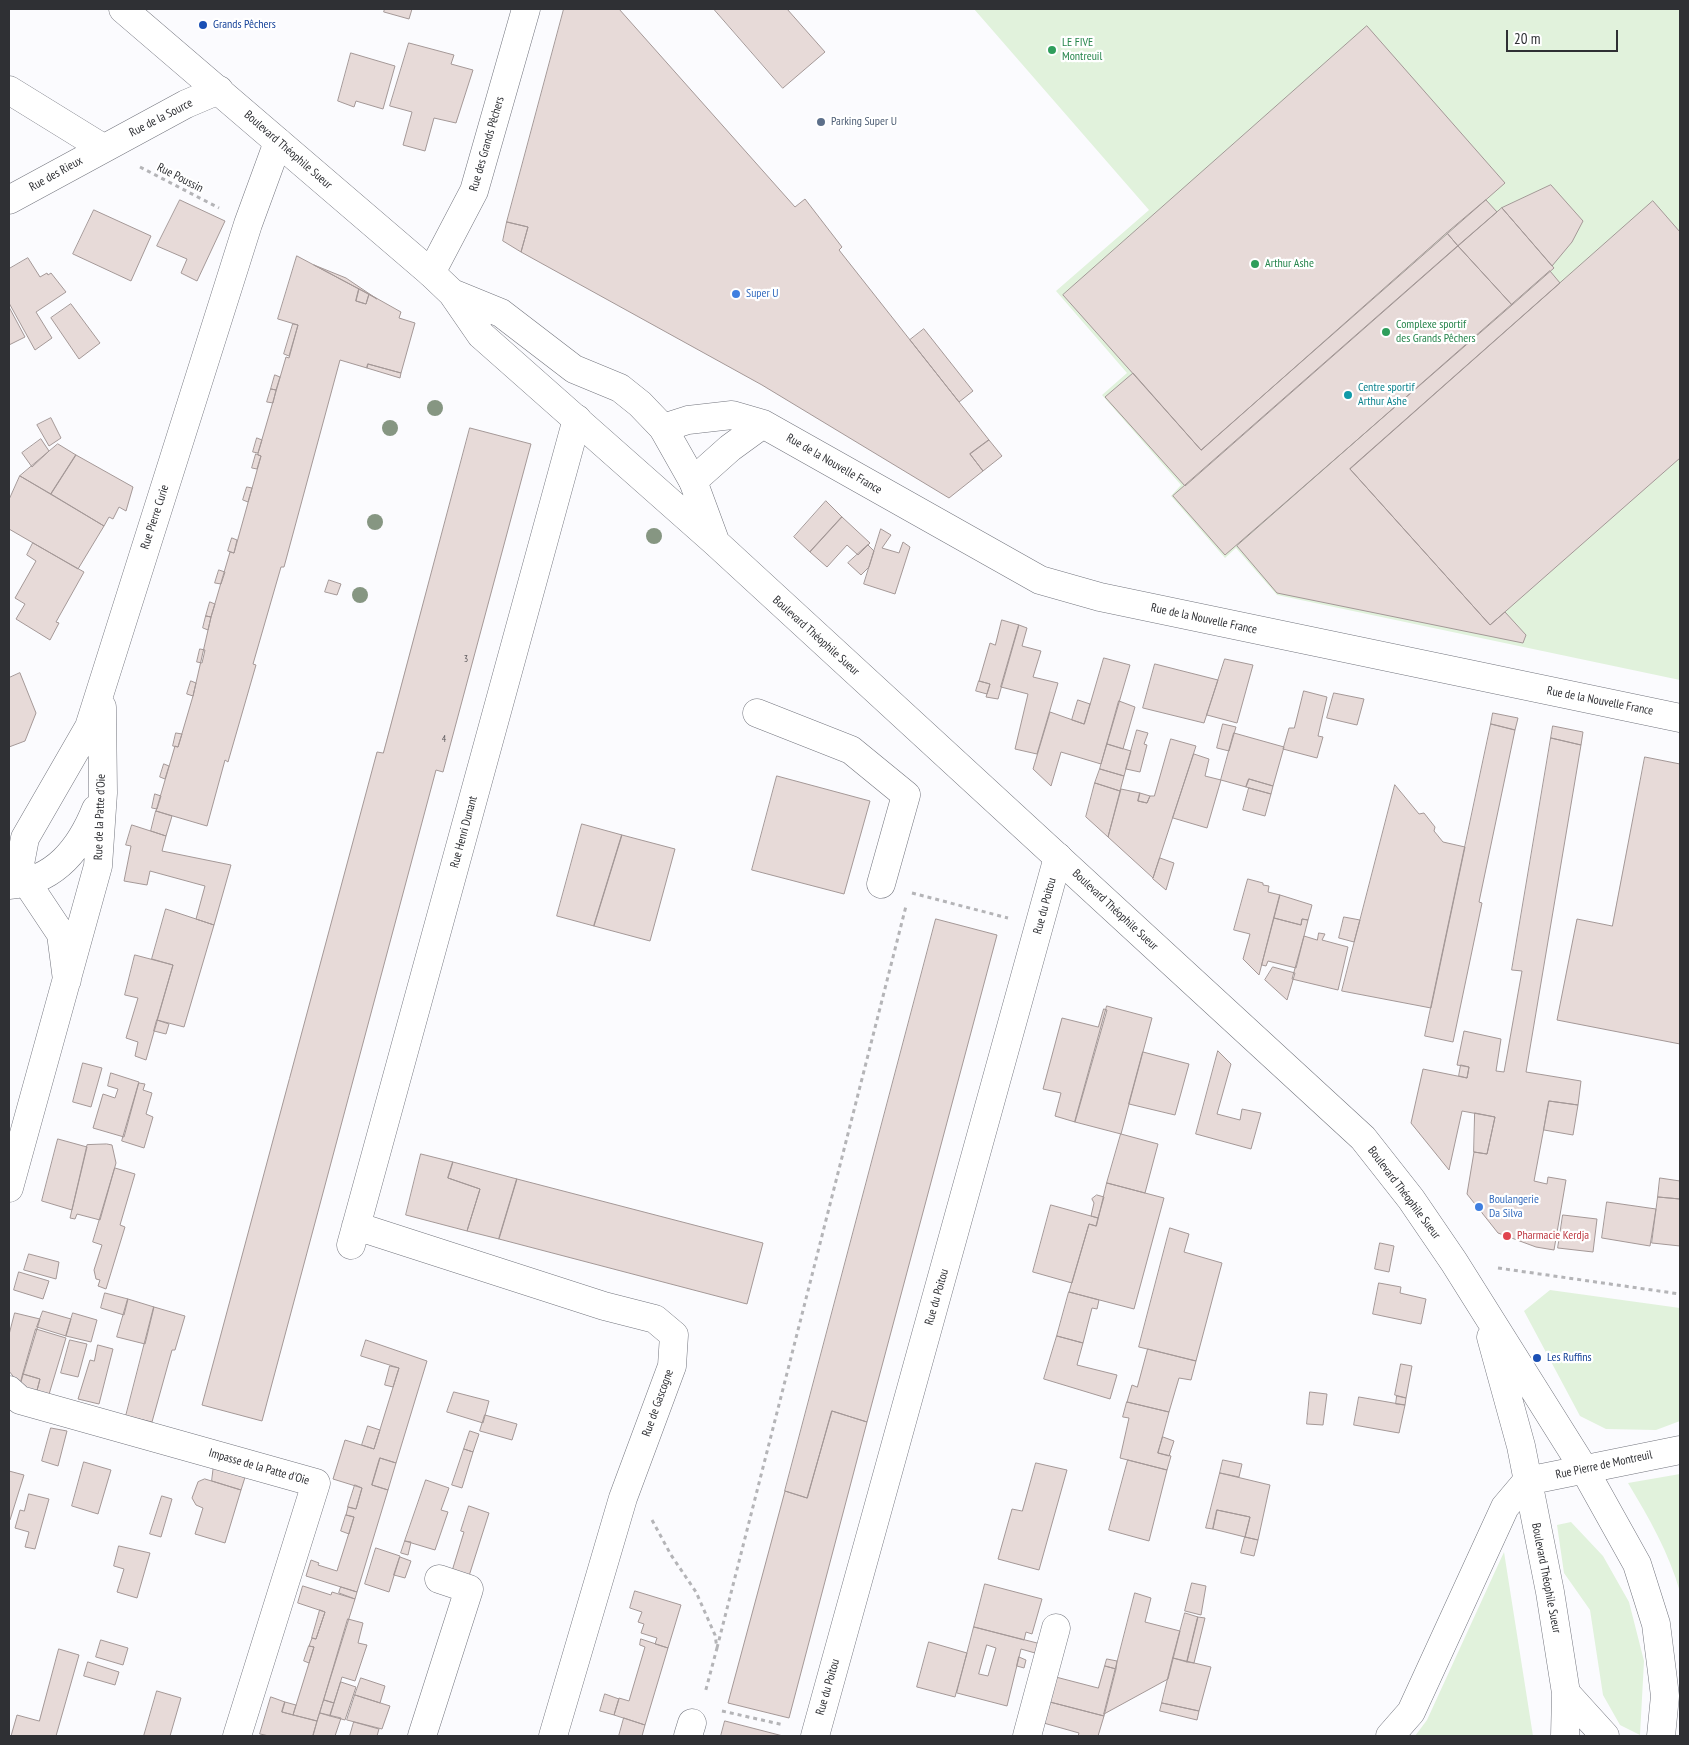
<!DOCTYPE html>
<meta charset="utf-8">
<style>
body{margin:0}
#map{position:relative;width:1689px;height:1745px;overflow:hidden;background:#fbfbfe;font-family:"PT Sans Narrow",sans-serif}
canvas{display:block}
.frame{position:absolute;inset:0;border:10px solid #2f3034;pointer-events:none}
.scale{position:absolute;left:1506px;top:30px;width:112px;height:22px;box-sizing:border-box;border:2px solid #2f3034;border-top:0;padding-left:6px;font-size:15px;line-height:18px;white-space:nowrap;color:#2f3034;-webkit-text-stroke:4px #fff;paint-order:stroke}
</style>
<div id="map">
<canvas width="1689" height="1745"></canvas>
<div class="frame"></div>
<div class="scale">20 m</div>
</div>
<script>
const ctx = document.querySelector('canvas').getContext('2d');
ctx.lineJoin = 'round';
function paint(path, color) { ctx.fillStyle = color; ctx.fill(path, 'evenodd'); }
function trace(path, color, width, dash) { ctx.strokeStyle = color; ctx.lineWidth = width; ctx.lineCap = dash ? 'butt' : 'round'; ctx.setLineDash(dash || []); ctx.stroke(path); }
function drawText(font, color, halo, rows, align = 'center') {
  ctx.font = font + ' "PT Sans Narrow",sans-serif'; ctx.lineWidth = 4.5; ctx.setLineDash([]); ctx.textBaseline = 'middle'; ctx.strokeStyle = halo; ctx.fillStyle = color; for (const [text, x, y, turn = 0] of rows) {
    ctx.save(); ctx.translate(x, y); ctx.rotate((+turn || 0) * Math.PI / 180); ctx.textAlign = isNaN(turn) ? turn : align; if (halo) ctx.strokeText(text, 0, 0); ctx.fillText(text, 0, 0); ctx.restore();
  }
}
paint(new Path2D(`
 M974 9H1680V680L1277 595 1236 548 1225 558 1171 496 1181 485 1102 395 1127 373 1056 291 1149 210Z
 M1550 1290 1680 1308V1421L1656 1430 1606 1429 1580 1416 1524 1311Z
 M1680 1474V1592C1669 1553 1649 1518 1628 1483Z
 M1571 1522 1603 1556 1629 1602 1644 1661 1640 1735 1620 1725 1603 1695 1590 1610 1564 1573 1557 1525Z
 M1504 1552 1533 1736H1415L1427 1720Z`), '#e1f2dc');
const building = new Path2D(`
 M385 9H412L409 19 384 12Z
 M564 9H619L795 207 805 199 842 247 839 250 989 440 970 454 983 471 949 498 762 385 521 252 528 227 507 222Z
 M714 9H787L825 52 783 88Z
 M1367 26 1505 183 1201 450 1063 295Z
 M409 43 454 55 451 64 473 70 456 123 434 118 425 151 403 145 412 112 390 106Z
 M351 53 395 66 383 109 356 101 354 107 338 101Z
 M1551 185 1583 221 1572 242 1552 266 1502 208Z
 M180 200 225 221 197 281 181 273 187 259 157 246Z
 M1486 200 1497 212 1458 246 1447 233Z
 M1653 201 1680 232V458L1490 625 1350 469Z
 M1502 208 1554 268 1512 305 1458 246Z
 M94 210 151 236 131 281 73 254Z
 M507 222 528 227 521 252 503 241Z
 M1447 233 1458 246 1185 486 1105 397 1133 373 1201 450Z
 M1458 246 1512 305 1225 555 1173 496Z
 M297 256 359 289 356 301 366 304 369 294 401 312 399 318 415 323 401 373 368 364 367 368 340 360 284 567H281L253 664 256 665 228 762 225 760 207 826 156 811 175 746 178 747 193 696 211 617 230 552 234 553 261 456 258 455V453L286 357 289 358 298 325 278 319Z
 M28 258 40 277 47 273 48 275 51 273 66 292 36 312 52 338 35 350 9 303V269Z
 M314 265 346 278 377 299 359 289Z
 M1550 271 1560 283 1350 469 1490 625 1505 612 1526 635 1523 643 1277 593 1237 546Z
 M359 289 369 294 366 304 356 301Z
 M71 304 100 343 79 359 51 318Z
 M9 307 25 337 9 345Z
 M293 324 298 325 289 356 284 354Z
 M924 329 973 391 959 402 910 340Z
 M368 364 401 373 400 378 367 368Z
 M275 375 280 377 276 390 271 389Z
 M271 389 276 390 273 403 267 402Z
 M51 418 61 438 49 446 37 425Z
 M470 428 531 444 443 772 436 770 262 1421 202 1405 377 752 383 753Z
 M257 438 262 440 258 453 253 452Z
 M41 439 49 451 32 467 22 453Z
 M989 440 1002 456 983 471 970 454Z
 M58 444 76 455 51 494 20 476Z
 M256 454 261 456 257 469 252 468Z
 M76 455 133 487 126 511 119 507 113 519 109 517 104 526 51 494Z
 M20 476 104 526 78 569 9 529V500Z
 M247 487 252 488 248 502 243 500Z
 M826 501 842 517 810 552 794 537Z
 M842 517 870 543 858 555 847 545 827 567 810 552Z
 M881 529 891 535 882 548 899 553 903 542 910 547 895 594 864 584Z
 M232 538 237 540 234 553 228 551Z
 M33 543 84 572 56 622 59 623 50 640 16 619 25 604 15 598 36 561 27 555Z
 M868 545 874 551 869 567 861 575 848 563Z
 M219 570 225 572 221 584 215 583Z
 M329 580 341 584 337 595 325 592Z
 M210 602 215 604 211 617 206 616Z
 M206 616 211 617 208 630 203 628Z
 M1002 620 1019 625 998 699 986 697 990 684 979 681 990 643 995 645Z
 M1019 625 1027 628 1022 646 1041 651 1033 677 1058 683 1037 754 1015 749 1028 694 1001 687Z
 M200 649 205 650 202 663 197 662Z
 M1104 658 1130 665 1101 764 1061 752 1051 786 1033 769 1050 712 1084 724Z
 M1225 659 1253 665 1237 723 1207 715Z
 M1155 664 1218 680 1204 723 1143 708Z
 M20 673 36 713 25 741 9 747V678Z
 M191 681 196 683 193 696 187 694Z
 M979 681 990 684 987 694 976 691Z
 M1304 691 1327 697 1318 736 1323 737 1317 758 1283 749 1289 728H1294Z
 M1334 693 1364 699 1357 725 1327 718Z
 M1078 700 1090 704 1084 724 1072 720Z
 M1119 701 1135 707 1123 749 1107 744Z
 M1493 713 1518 718 1515 730 1491 724Z
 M1223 724 1236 727 1229 751 1217 748Z
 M1491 724 1515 730 1479 902 1482 903 1453 1042 1425 1036Z
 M1553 726 1583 732 1581 745 1551 738Z
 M1137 730 1148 733 1144 744 1147 745 1140 772 1126 769Z
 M176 733 182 734 178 747 173 746Z
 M1234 733 1284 747 1273 786 1249 779 1246 787 1221 780Z
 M1551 738 1581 745 1526 1072 1581 1081 1578 1105 1549 1101 1534 1181 1547 1184 1548 1177 1566 1180 1554 1250 1536 1247 1498 1233 1467 1194 1474 1152 1487 1154 1495 1117 1462 1111 1449 1170 1411 1123 1423 1069 1467 1078 1469 1067 1457 1065 1464 1031 1501 1039 1496 1071 1504 1072 1522 971 1512 970Z
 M1171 739 1196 746 1153 878 1108 837 1121 789 1140 793 1138 801 1147 803 1150 796H1154Z
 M1107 744 1131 751 1124 776 1100 769Z
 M1194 754 1209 759 1205 776 1221 780 1207 828 1173 818Z
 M1645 757 1680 764V1044L1557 1020 1577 919 1612 926Z
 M164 764 169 766 165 779 160 777Z
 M1100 769 1124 776 1120 791 1095 783Z
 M777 776 870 801 844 894 752 870Z
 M1249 779 1273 786 1271 794 1246 787Z
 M1095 783 1120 791 1108 837 1086 817Z
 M1395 785 1419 814 1424 813 1435 827 1434 831 1443 842 1465 847 1431 1008 1342 991Z
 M1249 788 1271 794 1265 816 1243 810Z
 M1140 793 1150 796 1147 803 1138 801Z
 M155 794 161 796 157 809 152 808Z
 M156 811 172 816 166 836 151 831Z
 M582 824 622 835 594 926 557 916Z
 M132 825 166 836 162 851 231 865 214 925 196 919 205 886 150 871 147 885 124 881 131 846 126 845Z
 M622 835 675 849 650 941 594 926Z
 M1160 858 1174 863 1166 890 1153 879Z
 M1248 879 1263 883V885L1269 886 1268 892 1280 895 1259 975 1243 959 1250 934 1234 930Z
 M1280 895 1312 905 1308 920 1302 919 1301 925 1274 918Z
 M166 909 214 925 184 1027 157 1020 173 965 152 959Z
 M1344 917 1360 920 1354 942 1339 938Z
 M1274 918 1301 925 1302 919 1308 920 1296 968 1268 961 1266 966 1262 965Z
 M936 919 997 935 867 1422 832 1411 807 1498 785 1491Z
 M1319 933 1325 934 1322 940 1348 947 1338 990 1292 979 1304 936 1317 940Z
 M135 955 173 965 146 1060 135 1056 138 1042 126 1038 138 998 125 995Z
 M1273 967 1295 973 1287 1000 1265 980Z
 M1107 1006 1152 1018 1121 1134 1075 1122Z
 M1104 1009 1107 1010 1075 1122 1055 1116 1061 1093 1043 1089 1062 1018 1098 1027Z
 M157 1020 169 1024 166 1034 154 1031Z
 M1218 1051 1231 1064 1217 1114 1240 1120 1242 1109 1261 1113 1251 1149 1196 1134Z
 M1143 1052 1189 1064 1175 1115 1129 1104Z
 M83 1063 102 1068 91 1107 73 1102Z
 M1461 1065 1469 1067 1467 1078 1459 1076Z
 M111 1073 139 1082 124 1137 93 1128 103 1094 115 1098 118 1089 108 1086Z
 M139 1083 145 1084 143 1090 152 1093 146 1114 153 1117 144 1148 122 1141Z
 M1549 1101 1578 1105 1573 1135 1544 1130Z
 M1475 1113 1495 1117 1487 1154 1474 1152Z
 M1121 1134 1158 1144 1145 1193 1107 1183Z
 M58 1139 87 1147 72 1210 42 1201Z
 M107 1144 112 1145 116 1163 100 1220 77 1214 75 1219 70 1218 87 1145Z
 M421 1154 453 1162 448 1178 480 1189 467 1231 406 1215Z
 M453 1162 517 1179 499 1239 467 1231 480 1189 448 1178Z
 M115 1168 135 1174 120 1225 125 1227 106 1289 98 1286 100 1280 96 1279 94 1270 102 1245 93 1242Z
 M1660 1178 1680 1181V1199L1658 1197Z
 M517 1179 763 1243 747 1304 499 1239Z
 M1107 1183 1164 1198 1134 1309 1069 1292 1089 1224 1096 1226Z
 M1097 1195 1104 1197 1098 1218 1091 1216 1094 1203 1092 1199Z
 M1658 1197 1680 1199V1246L1652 1243Z
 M1607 1202 1656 1209 1650 1246 1602 1238Z
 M1051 1205 1098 1218 1096 1226 1089 1224 1072 1283 1033 1272Z
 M1563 1215 1597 1219 1593 1252 1558 1248Z
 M1170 1228 1189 1234 1184 1252 1222 1263 1196 1361 1139 1347Z
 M1380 1243 1394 1246 1389 1272 1375 1269Z
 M29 1254 59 1262 56 1279 24 1270Z
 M19 1272 49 1281 43 1299 14 1290Z
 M1379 1283 1401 1287 1400 1293 1426 1299 1421 1324 1373 1314Z
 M1069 1292 1099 1300 1097 1309 1092 1308 1083 1343 1057 1336Z
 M105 1293 128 1299 124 1315 101 1308Z
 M128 1299 154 1307 145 1344 117 1337Z
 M154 1307 185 1316 175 1350H172L152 1422 126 1416Z
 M43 1311 71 1319 66 1336 37 1327Z
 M15 1313 40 1319 20 1385 9 1371V1335Z
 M73 1313 97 1320 91 1342 66 1336Z
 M36 1329 66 1338 47 1401 35 1398 40 1379 23 1374Z
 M1057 1336 1083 1343 1077 1365 1117 1375 1110 1399 1044 1379Z
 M70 1340 87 1344 78 1377 61 1373Z
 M366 1340 427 1361 396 1463 380 1458 372 1485 388 1490 357 1592 306 1576 311 1560 319 1563 318 1565 337 1571 354 1517 346 1515 348 1507 356 1509 362 1488 333 1479 345 1440 374 1449 399 1368 361 1356Z
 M98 1345 113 1349 99 1404 78 1399 90 1360 94 1361Z
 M1148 1349 1196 1361 1191 1380 1179 1378 1169 1412 1127 1402 1132 1385 1137 1387Z
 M1401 1364 1412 1366 1406 1398 1395 1395Z
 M390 1366 399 1368 393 1387 385 1385Z
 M23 1374 40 1379 35 1398 18 1394Z
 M454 1392 489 1401 483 1423 447 1412Z
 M1310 1392 1327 1394 1323 1425 1307 1424Z
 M1397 1396 1406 1398 1405 1405 1396 1404Z
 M1359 1397 1405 1405 1399 1433 1354 1425Z
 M1127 1402 1169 1412 1158 1453 1171 1456 1167 1470 1120 1458 1129 1418 1123 1417Z
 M832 1411 867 1422 789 1718 728 1703 785 1491 807 1498Z
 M485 1415 517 1424 512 1440 480 1431Z
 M368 1426 380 1430 374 1449 362 1445Z
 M51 1428 67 1431 58 1466 42 1461Z
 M470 1431 479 1434 473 1452 464 1449Z
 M1163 1437 1174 1441 1169 1456 1158 1453Z
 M464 1449 473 1452 462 1488 452 1485Z
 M380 1458 396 1463 388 1490 372 1485Z
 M1128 1460 1167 1470 1149 1541 1109 1530Z
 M1223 1460 1242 1464 1239 1477 1220 1473Z
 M84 1462 111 1470 98 1514 72 1506Z
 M1036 1463 1067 1470 1039 1570 998 1559 1012 1509 1022 1511Z
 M214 1464 247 1471 241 1490 212 1481Z
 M9 1471 24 1475 10 1520H9Z
 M1220 1473 1270 1485 1258 1540 1245 1537 1250 1517 1217 1510 1213 1529 1206 1528Z
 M205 1479 241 1490 225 1543 195 1534 203 1508 196 1505 192 1498 198 1482Z
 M426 1480 449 1488 441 1510 448 1512 435 1550 405 1541Z
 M355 1485 362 1488 356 1509 348 1507Z
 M29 1494 49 1499 35 1549 25 1547 29 1532 15 1528 20 1510 24 1511Z
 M162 1496 172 1499 161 1537 150 1534Z
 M469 1506 489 1513 469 1576 452 1571 464 1532 461 1531Z
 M1217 1510 1250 1517 1245 1537 1213 1529Z
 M346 1515 354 1517 349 1534 341 1531Z
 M1245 1537 1258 1540 1254 1556 1241 1553Z
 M405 1541 411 1542 408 1555 401 1553Z
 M119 1546 150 1553 137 1598 117 1592 124 1569 114 1566Z
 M376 1548 400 1556 389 1592 365 1584Z
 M400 1557 411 1561 405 1578 394 1575Z
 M1192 1583 1206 1586 1201 1615 1185 1611Z
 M985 1584 1042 1599 1032 1634 1026 1632 1024 1640 974 1627Z
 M303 1586 331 1595 332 1592 355 1599 317 1721 293 1715 314 1647 309 1646 312 1638 316 1639 325 1612 298 1603Z
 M341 1587 357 1592 355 1599 339 1593Z
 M635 1591 681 1605 668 1648 655 1644 657 1638 641 1633 644 1624 638 1622 642 1612 630 1608Z
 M1135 1593 1151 1598 1145 1622 1180 1631 1168 1679 1104 1714Z
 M320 1610 325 1612 316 1639 312 1638Z
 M1185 1613 1198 1617 1187 1662 1173 1658Z
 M1198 1617 1205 1618 1194 1663 1187 1662Z
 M348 1619 363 1623 358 1643 367 1645 355 1681 342 1677 334 1703 324 1700Z
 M974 1627 1045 1645 1042 1655 1021 1649 1007 1706 957 1693ZM987 1645 996 1648 988 1676 979 1674Z
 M641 1639 668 1648 645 1725 614 1715 619 1698 629 1701 645 1647 640 1645Z
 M101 1640 128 1648 123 1665 96 1657Z
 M929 1642 967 1653 955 1697 917 1687Z
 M309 1646 314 1647 309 1663 304 1661Z
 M59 1649 79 1655 56 1736H11L17 1715 39 1721Z
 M1019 1657 1026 1660 1024 1668 1017 1666Z
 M1173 1658 1211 1667 1199 1711 1162 1703Z
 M1107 1659 1117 1661 1116 1669 1105 1666Z
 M88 1662 119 1672 115 1685 84 1676Z
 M1105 1666 1116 1669 1104 1716 1046 1701 1052 1676 1098 1688Z
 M361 1678 385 1686 380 1703 355 1695Z
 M341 1682 356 1687 345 1720 330 1716Z
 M157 1691 181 1698 170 1736H144Z
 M605 1694 619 1699 614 1715 600 1711Z
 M355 1695 390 1706 382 1729 347 1720Z
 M271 1697 285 1702 282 1712 317 1721 313 1736H269L260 1734Z
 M324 1700 334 1703 330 1716 320 1713Z
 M1046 1701 1104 1716 1098 1736H1078L1079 1733 1040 1722Z
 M285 1702 296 1705 293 1715 282 1712Z
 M1162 1703 1199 1711 1197 1720 1160 1711Z
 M320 1713 341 1718 335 1736H313Z
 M624 1718 645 1725 642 1736H619Z
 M725 1721 783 1736H721Z
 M354 1722 379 1729 377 1736H350Z`);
paint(building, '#e7dad8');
trace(building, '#a49897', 1);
const minor = new Path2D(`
 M9 90 103 148
 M9 200 186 104 219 90
 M431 273 474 191 526 9
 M663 428 688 420 732 415 763 424 1040 580 1100 597 1680 718
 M693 481 730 448 763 424
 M757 713 851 750 906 795 881 884
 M9 885C55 881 80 849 96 809
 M67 980 61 934 27 883 20 864 25 838 89 727 248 224 278 142
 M9 1188 98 866 103 793 102 707
 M356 1226 604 1306 655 1319 674 1335 672 1366 623 1498 553 1736
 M351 1245 577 419
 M9 1390 20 1400 316 1483 237 1736
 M422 1736 469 1589 439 1579
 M688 1736 692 1723
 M815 1736 1058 857
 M1027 1736 1056 1628
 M1390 1736 1411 1712 1505 1507 1527 1481`);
const major = new Path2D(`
 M123 9 431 273 452 293 481 335 715 542 1363 1138 1411 1199 1454 1262 1584 1469 1637 1564 1656 1624 1665 1696 1661 1736
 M452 293 501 313 574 369 620 388 640 404 663 428 693 481 714 538
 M1491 1337 1521 1446 1550 1592 1566 1693 1565 1736
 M1527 1481 1680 1450
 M1566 1693 1605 1736`);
trace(minor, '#73757e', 29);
trace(major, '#73757e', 29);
trace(new Path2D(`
 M140 167 219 208
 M912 893 1008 918
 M1498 1268 1680 1294
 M652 1520 671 1555 696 1592 715 1635 717 1648 705 1693
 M717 1648 906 906
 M722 1711 784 1725`), '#b4b4b7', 3, [4, 4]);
trace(minor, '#fff', 28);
trace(major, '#fff', 28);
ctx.fillStyle = '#869682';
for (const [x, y] of [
 [435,408],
 [390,428],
 [375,522],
 [654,536],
 [360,595]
]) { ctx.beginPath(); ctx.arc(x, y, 8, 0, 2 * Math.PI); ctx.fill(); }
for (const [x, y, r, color] of [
 [203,25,5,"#1a4fb4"],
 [1052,50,5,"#2e9e5b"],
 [821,122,5,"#5c6f8a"],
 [1255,264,5,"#2e9e5b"],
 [736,294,5,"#3f7fe0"],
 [1386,332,5,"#2e9e5b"],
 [1348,395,5,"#0f9aa8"],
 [1479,1207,5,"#3f7fe0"],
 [1507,1236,5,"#e0444e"],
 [1537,1358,5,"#1a4fb4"]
]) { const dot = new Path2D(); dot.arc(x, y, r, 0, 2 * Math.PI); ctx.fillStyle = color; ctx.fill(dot); trace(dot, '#fff', 2); }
drawText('10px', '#5d5a5d', null, [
 ["3",466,659],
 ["4",444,739]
]);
drawText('12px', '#164399', '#fff', [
 ["Grands Pêchers",213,25],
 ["Les Ruffins",1547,1358]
], 'left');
drawText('12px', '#27864d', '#fff', [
 ["LE FIVE",1062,43],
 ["Montreuil",1062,57],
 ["Arthur Ashe",1265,264],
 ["Complexe sportif",1396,325],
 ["des Grands Pêchers",1396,339]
], 'left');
drawText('12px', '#2f3034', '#fff', [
 ["Rue de la Source",161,118,-27],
 ["Rue des Grands Pêchers",487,144,-74],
 ["Boulevard Théophile Sueur",288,150,41],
 ["Rue des Rieux",56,174,-29],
 ["Rue Poussin",180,178,27],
 ["Rue de la Nouvelle France",834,464,30],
 ["Rue Pierre Curie",155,517,-72],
 ["Rue de la Nouvelle France",1204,619,12],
 ["Boulevard Théophile Sueur",816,636,42],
 ["Rue de la Nouvelle France",1600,701,11],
 ["Rue de la Patte d'Oie",100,817,-88],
 ["Rue Henri Dunant",464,832,-75],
 ["Rue du Poitou",1045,906,-75],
 ["Boulevard Théophile Sueur",1115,910,43],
 ["Boulevard Théophile Sueur",1404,1193,53],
 ["Rue du Poitou",937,1297,-74],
 ["Rue de Gascogne",658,1403,-70],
 ["Rue Pierre de Montreuil",1604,1465,-12],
 ["Impasse de la Patte d'Oie",259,1467,16],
 ["Boulevard Théophile Sueur",1546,1578,79],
 ["Rue du Poitou",828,1687,-74]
]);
drawText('12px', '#4e5e75', '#fff', [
 ["Parking Super U",831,122]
], 'left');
drawText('12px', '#366cbe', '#fff', [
 ["Super U",746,294],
 ["Boulangerie",1489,1200],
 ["Da Silva",1489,1214]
], 'left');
drawText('12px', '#0d838f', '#fff', [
 ["Centre sportif",1358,388],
 ["Arthur Ashe",1358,402]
], 'left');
drawText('12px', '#be3a42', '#fff', [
 ["Pharmacie Kerdja",1517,1236]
], 'left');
</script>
